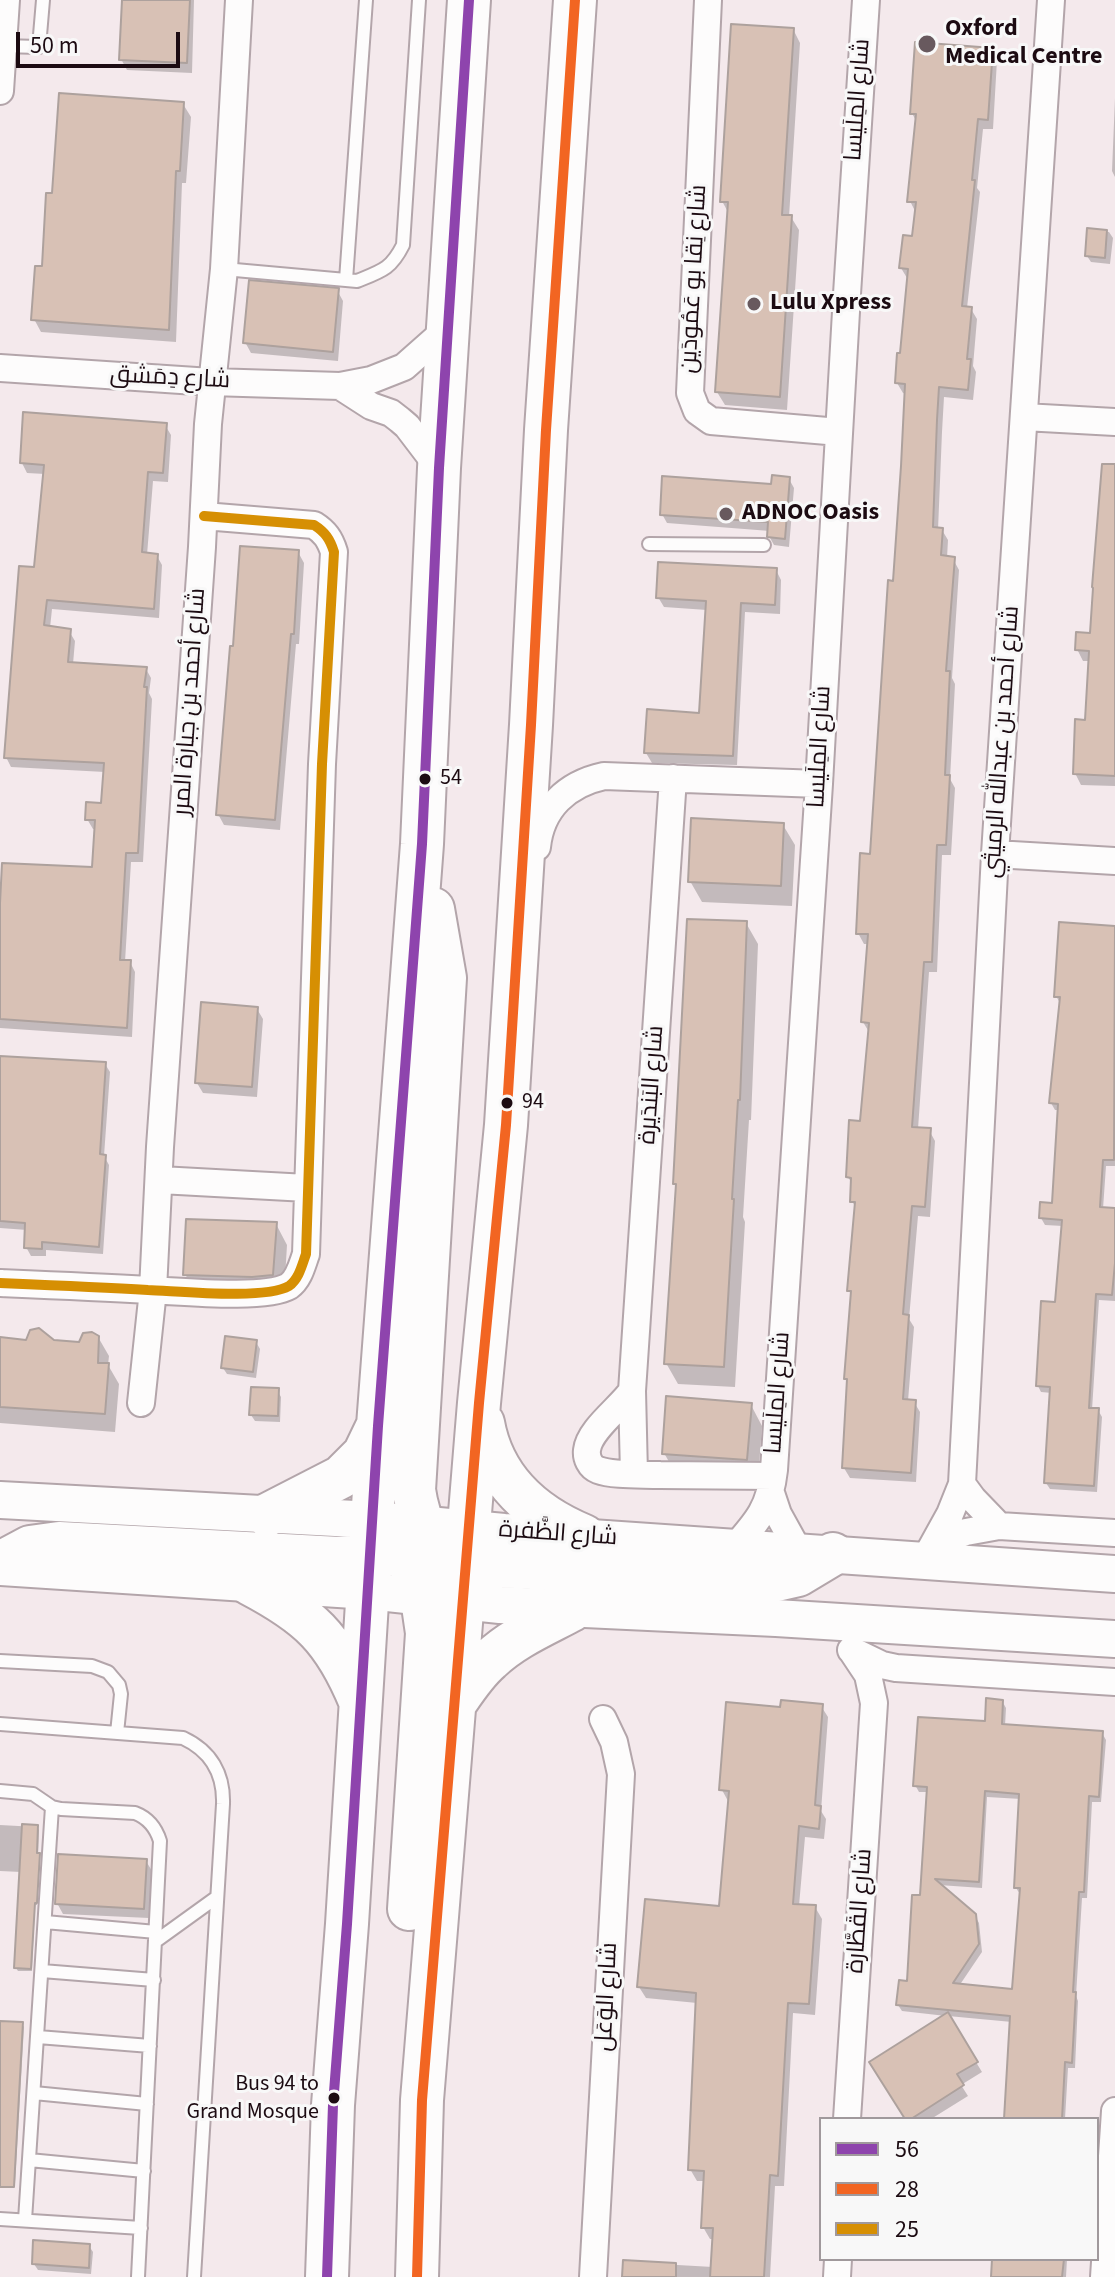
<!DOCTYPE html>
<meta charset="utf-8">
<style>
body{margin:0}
#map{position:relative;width:1115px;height:2277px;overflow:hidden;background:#f4e9ec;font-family:"Source Sans 3",sans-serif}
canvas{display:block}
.legend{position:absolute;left:819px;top:2117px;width:280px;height:144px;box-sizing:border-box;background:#f8f8f8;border:2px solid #a0999c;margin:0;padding:10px 14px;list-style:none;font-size:24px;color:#1c0b12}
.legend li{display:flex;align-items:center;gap:16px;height:40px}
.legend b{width:40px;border:2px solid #a0999c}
.scale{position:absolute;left:16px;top:32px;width:164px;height:36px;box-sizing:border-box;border:4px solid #1c0b12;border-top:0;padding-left:10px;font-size:24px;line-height:28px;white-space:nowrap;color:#1c0b12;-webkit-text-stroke:6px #f8f8f8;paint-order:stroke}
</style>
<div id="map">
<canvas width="1115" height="2277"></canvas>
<ul class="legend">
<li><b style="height:10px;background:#8e44ad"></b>56</li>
<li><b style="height:10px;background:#f26522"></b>28</li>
<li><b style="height:10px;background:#d68f03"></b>25</li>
</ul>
<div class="scale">50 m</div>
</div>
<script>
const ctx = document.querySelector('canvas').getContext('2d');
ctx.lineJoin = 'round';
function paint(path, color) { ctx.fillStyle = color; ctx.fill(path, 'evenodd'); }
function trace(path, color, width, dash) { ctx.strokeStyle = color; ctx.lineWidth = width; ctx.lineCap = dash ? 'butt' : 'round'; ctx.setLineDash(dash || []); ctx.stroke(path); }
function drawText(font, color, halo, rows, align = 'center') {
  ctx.font = font + ' "Source Sans 3",Cairo,sans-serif'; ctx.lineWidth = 6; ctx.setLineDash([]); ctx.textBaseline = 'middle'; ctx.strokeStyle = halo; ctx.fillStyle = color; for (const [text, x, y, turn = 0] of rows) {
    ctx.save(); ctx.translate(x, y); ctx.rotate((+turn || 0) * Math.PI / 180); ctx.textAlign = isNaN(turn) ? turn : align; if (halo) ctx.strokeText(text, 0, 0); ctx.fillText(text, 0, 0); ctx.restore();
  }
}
paint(new Path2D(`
 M124 0H194L192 73 127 70 121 59Z
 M793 29 800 43 789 217H791L799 230 787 410 725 405 717 392 729 214 722 201Z
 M991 50 997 60 993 129H983L977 188 980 192 967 308 971 309 977 319 973 366 976 372 973 400 944 397 942 432 938 530H942L948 540 947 558 953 559 959 570 952 678 955 684 950 779 955 788 951 855H942L937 972H929L918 1129 929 1130 935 1141 930 1217 918 1216 909 1319 914 1327 908 1401 914 1402 920 1412 916 1482 850 1478 844 1468 849 1383 846 1378 852 1296 849 1291 857 1210 852 1201 853 1185 848 1177 862 1123 869 1032 863 1022 869 944H864L858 933 872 856 894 583 907 394 903 393 897 383 902 355 907 278 901 268 914 238 916 213 910 201 917 123 912 113Z
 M1115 98V177L1112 171Z
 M183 104 191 117 186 183H182L176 342 41 332 34 319 44 268 54 195Z
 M1089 230 1109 232 1113 238 1110 264 1091 262 1087 256Z
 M337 290 343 301 338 361 251 353 245 342Z
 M165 425 171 435 168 482 153 481 147 555 157 556 162 565 159 618 52 609 50 628 69 631 75 641 73 664 146 669 151 678 149 693 152 699 143 862H131L125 962H130L135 972 132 1037 0 1028V937L94 869 96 829H93L87 819 103 805 105 772 11 767 6 757 36 570 45 474 27 473 22 463Z
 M789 479 794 488 789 547 774 545 769 536 770 531 667 523 662 514 773 486Z
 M1115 495V786L1081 785 1075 773 1087 722 1091 661H1083L1077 649 1092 636Z
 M298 552 304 563 299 644H296L280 830 224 825 218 814Z
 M776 570 781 580 780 614 745 612 737 765 652 763 646 753 701 715 707 610 664 607 658 597Z
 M783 825 795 845 792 906 702 902 690 881Z
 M746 923 758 944 751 1120H749L743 1217 745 1222 735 1387 678 1384 666 1363 678 1188 675 1184Z
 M1061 924 1115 928V1166H1106L1103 1209 1115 1210V1301L1099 1300 1092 1410H1098L1102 1417 1097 1492 1050 1489 1046 1483 1052 1393 1041 1392 1038 1386 1057 1304 1063 1226 1045 1225 1041 1218 1054 1205 1059 1110H1055L1051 1103 1060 1003 1056 996Z
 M257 1009 263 1019 257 1097 203 1093 197 1083Z
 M0 1058 105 1064 110 1072 104 1156 109 1165 103 1254 46 1250V1256H31L26 1247 27 1230 0 1228Z
 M276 1224 287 1245 284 1295H197L185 1274Z
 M98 1337 109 1356 108 1365 119 1384 115 1432 0 1423V1339L81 1344Z
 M256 1342 260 1349 256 1378 227 1374 223 1368Z
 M277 1390 281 1397 280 1422 255 1421 251 1415Z
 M751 1405 762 1426 758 1480 676 1474 664 1453Z
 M1002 1701 1006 1708 1005 1726 1102 1733 1106 1740 1101 1802H1092L1087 1898H1082L1076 1996 1078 2001 1075 2068H1068L1065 2119H1006L1012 2022 948 2016 982 2072 961 2085 968 2096 931 2119H907L946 2016 902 2011 898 2005 909 1983 922 1897 928 1792H919L915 1785 987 1723ZM987 1797 1021 1799 1016 1888 1020 1894 1014 1991 959 1986 982 1952 979 1923 975 1916 939 1885 982 1888Z
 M821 1706 828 1717 821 1811 826 1819 824 1839 805 1837 799 1906 815 1907 822 1919 815 2015 793 2013 784 2186H775L770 2277H624L625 2262 713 2267 714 2239H710L703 2227 705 2181H697L690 2169 697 2003 646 1998 639 1987 721 1908 728 1801 722 1790 782 1709Z
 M0 1825 37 1827 39 1830 38 1855 40 1857 37 1905H35L32 1971H18L16 1968 21 1872 0 1871Z
 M146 1861 152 1871 149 1918 63 1914 57 1903Z
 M0 2023 22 2024 24 2027 15 2184 0 2183Z
 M89 2246 93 2252 91 2274 38 2270 34 2264Z
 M994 2259H1067L1066 2277H993Z`), '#0003');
const building = new Path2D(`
 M122 0H190L187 63 119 60Z
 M731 24 794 28 782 215H792L780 397 715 392 728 202H720Z
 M915 42 993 48 988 120 978 119 972 180H975L962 306 972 307 967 359H971L968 390 939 387 937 420 933 527 943 528 941 555 955 557 946 671H950L945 775H950L946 845H937L932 962H924L912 1127 931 1128 925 1207 912 1206 903 1314 909 1315 903 1399 916 1400 911 1473 842 1468 847 1379H844L851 1291H847L855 1202H850L851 1178 846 1177 849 1120 860 1121 869 1023 861 1022 868 934H856L860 853 870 854 888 580 893 581 901 466 905 384 895 383 897 353H900L908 269 899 268 903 235 912 236 916 202H907L916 114H910Z
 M59 93 184 102 180 171H176L169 330 31 320 35 266H42L46 193H52Z
 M1087 228 1107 230 1105 258 1085 256Z
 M249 280 339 288 333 352 243 343Z
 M23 412 167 423 163 473 148 472 142 552 158 554 154 609 47 600 44 625 71 629 68 662 147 667 144 687H147L138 853H126L120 960H131L127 1028 0 1019V903L2 863 92 867 95 820H85L86 802 101 803 104 763 4 758 19 566 34 567 44 465 20 463Z
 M1102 464H1115V776L1073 774 1075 719 1085 720 1089 651 1075 650 1076 632 1090 633 1093 588 1092 587Z
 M772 475 790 477 785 539 767 537 768 522 660 515 662 476 771 484Z
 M240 546 299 550 294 634H291L275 820 216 815 230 646H233Z
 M658 562 777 568 775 605 741 603 733 756 644 753 647 709 699 713 706 601 656 598Z
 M691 818 784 823 781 886 688 882Z
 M687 919 747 921 740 1100H738L732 1199H734L724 1367 664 1364 676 1184H673Z
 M1059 922 1115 926 1114 1160H1103L1100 1207 1115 1208V1263L1112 1295 1096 1294 1089 1408H1099L1094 1486 1044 1483 1050 1387 1036 1386 1041 1301 1055 1302 1062 1220 1039 1218 1040 1202 1052 1203 1058 1104 1049 1103 1060 997H1054Z
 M201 1002 258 1007 252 1087 195 1083Z
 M0 1056 106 1062 100 1154 106 1155 99 1247 42 1242V1249L24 1248 25 1223 0 1221Z
 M186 1219 277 1222 273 1275 252 1277 183 1275Z
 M39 1328 54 1340 79 1342 83 1333 92 1332 99 1336 98 1363H109L105 1414 0 1407V1337L26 1340 30 1330Z
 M225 1336 257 1340 253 1372 221 1368Z
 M251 1387 279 1388 278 1416 249 1415Z
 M666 1396 752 1403 747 1460 662 1454Z
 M986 1698 1003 1700 1002 1724 1103 1731 1099 1797 1089 1796 1084 1892H1079L1073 1992H1076L1072 2063 1065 2062 1062 2119H1004L1010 2016 896 2005 899 1980 907 1981 912 1895H920L927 1787 913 1786 918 1717 985 1721ZM985 1791 1019 1794 1014 1888H1020L1012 1989 953 1983 979 1944 976 1914 935 1879 979 1882Z
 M781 1700 823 1704 815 1805 821 1806 819 1829 799 1826 793 1904 816 1905 809 2004 788 2003 778 2176 770 2175 764 2277H710L713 2228H701L704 2171 688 2170 696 1993 637 1987 645 1899 719 1906 729 1791 719 1790 726 1702 780 1707Z
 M22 1824 38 1825 37 1853H40L37 1903H35L31 1969 14 1968Z
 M58 1854 147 1859 144 1909 55 1904Z
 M948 2012 978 2062 957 2074 964 2085 911 2119H905L869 2062Z
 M0 2021 23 2022 14 2187H0Z
 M33 2240 90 2244 89 2268 32 2264Z
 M992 2259H1064L1062 2277H991Z
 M623 2260 676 2263V2277H622Z`);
paint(building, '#d8c1b5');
trace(building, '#ada19d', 2);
const lane = new Path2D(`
 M3 46 39 47 43 0
 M224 269 357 281C382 271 391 269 403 245L419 0
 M346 280 366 0
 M649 544 764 545
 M0 1661 92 1666 108 1672 119 1685 121 1694 117 1733
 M0 1724 183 1738C211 1751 224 1774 223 1804L194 2277
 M0 1791 33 1794 52 1807 61 1809 135 1813C148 1818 156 1828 160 1841L138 2277
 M45 1922 156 1932
 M156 1941 217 1897
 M42 1971 154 1980
 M38 2037 150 2046
 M34 2093 147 2104
 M29 2160 144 2171
 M0 2219 141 2228
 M25 2220 52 1807`);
const street = new Path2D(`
 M708 0 690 393 697 411 711 421 839 432
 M0 91 6 0
 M0 368 211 382 340 386 371 380 404 367 447 329
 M340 386 371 406 391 413 400 420 407 426 439 468
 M1024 417 1115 422
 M537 847C541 808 567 784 604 776L819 784
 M995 854 1115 861
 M160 1180 307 1188
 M0 1283C49 1285 99 1287 148 1290 178 1291 265 1300 289 1286 299 1279 302 1265 306 1254L322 764 334 552C330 539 325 532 314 525L204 516
 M632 1391C620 1408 589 1430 587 1450 586 1458 590 1467 598 1470 614 1476 643 1474 660 1475 698 1475 735 1476 773 1476
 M141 1403 153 1290 160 1147 202 547 208 424 224 269 239 0
 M634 1474 632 1391 673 778
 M962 1484 973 1499 999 1526
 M771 1493 778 1514 799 1552
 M935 1543 966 1532 999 1526 1115 1533
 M734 1548C758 1521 770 1507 774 1470L819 784 847 294 866 0
 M924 1561 950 1514 962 1484 995 854 1051 0
 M851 1650 882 1665 896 1668 1115 1682
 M847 2119 874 1703 868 1675 852 1651
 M593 2277 621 1774 614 1742 603 1719
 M837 2277 838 2259
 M1104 2277 1115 2111`);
const secondary = new Path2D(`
 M0 1500 373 1520 504 1532 1115 1574
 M0 1567 369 1591 500 1605 776 1618 1115 1639`);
const primary = new Path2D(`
 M433 909 445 978 414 1490C420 1533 443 1565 464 1602
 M483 1423C493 1480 533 1515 584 1536
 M267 1515 341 1477 364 1454 377 1427
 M390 1538 404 1553 420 1585 427 1633 409 1909
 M0 1563 30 1547 59 1543 338 1558 396 1554
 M439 1569 455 1566 517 1567 763 1583 798 1575 833 1554
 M250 1584C309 1615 334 1638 360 1701
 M454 1705C465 1689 475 1673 490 1660 513 1638 544 1625 572 1610
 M327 2277 333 2105 347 1924 378 1426 422 844 439 468 469 0
 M417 2277 422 2100 479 1403 506 1125 531 725 546 430 575 0`);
trace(lane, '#b3a5aa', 16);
trace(street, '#b3a5aa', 30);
trace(secondary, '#b3a5aa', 40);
trace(primary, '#b3a5aa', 46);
trace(lane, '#fdfcfc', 12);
trace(street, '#fdfcfc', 26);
trace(secondary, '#fdfcfc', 36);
trace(primary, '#fdfcfc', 42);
trace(new Path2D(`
 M327 2277 333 2105 347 1924 378 1426 422 844 439 468 469 0`), '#8e44ad', 10);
trace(new Path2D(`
 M417 2277 422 2100 479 1403 506 1125 531 725 546 430 575 0`), '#f26522', 10);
trace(new Path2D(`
 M0 1283C49 1285 99 1287 148 1290 178 1291 265 1300 289 1286 299 1279 302 1265 306 1254L322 764 334 552C330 539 325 532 314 525L204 516`), '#d68f03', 10);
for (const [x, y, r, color] of [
 [927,44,10,"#68595e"],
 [754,304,8,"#68595e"],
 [726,514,8,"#68595e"],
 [425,779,7,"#1c0b12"],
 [507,1103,7,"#1c0b12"],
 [334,2098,7,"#1c0b12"]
]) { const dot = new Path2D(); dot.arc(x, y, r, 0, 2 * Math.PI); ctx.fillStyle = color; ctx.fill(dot); trace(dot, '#f8f8f8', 3); }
drawText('22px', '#1c0b12', '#f8f8f8', [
 ["54",440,779],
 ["94",522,1103],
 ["Bus 94 to",319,2085,"right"],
 ["Grand Mosque",319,2113,"right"]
], 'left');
drawText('bold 24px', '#1c0b12', '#f8f8f8', [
 ["Oxford",945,30],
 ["Medical Centre",945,58],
 ["Lulu Xpress",770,304],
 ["ADNOC Oasis",742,514]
], 'left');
drawText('24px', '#1c0b12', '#f8f8f8', [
 ["شارع المِلَيسا",859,100,-86],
 ["شارع نِقا بو عَمُودَين",695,279,-87],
 ["شارع دِمَشق",170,379,3],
 ["شارع أحمد بن جبارة المرر",191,702,-86],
 ["شارع أحمد بن عبدالله الرميثي",1003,742,-86],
 ["شارع المِلَيسا",821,747,-87],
 ["شارع البَندَيرة",653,1085,-86],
 ["شارع المِلَيسا",779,1393,-86],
 ["شارع الظَّفرة",558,1535,4],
 ["شارع القَطَّارة",861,1911,-86],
 ["شارع الوَعَل",608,1997,-87]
]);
</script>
